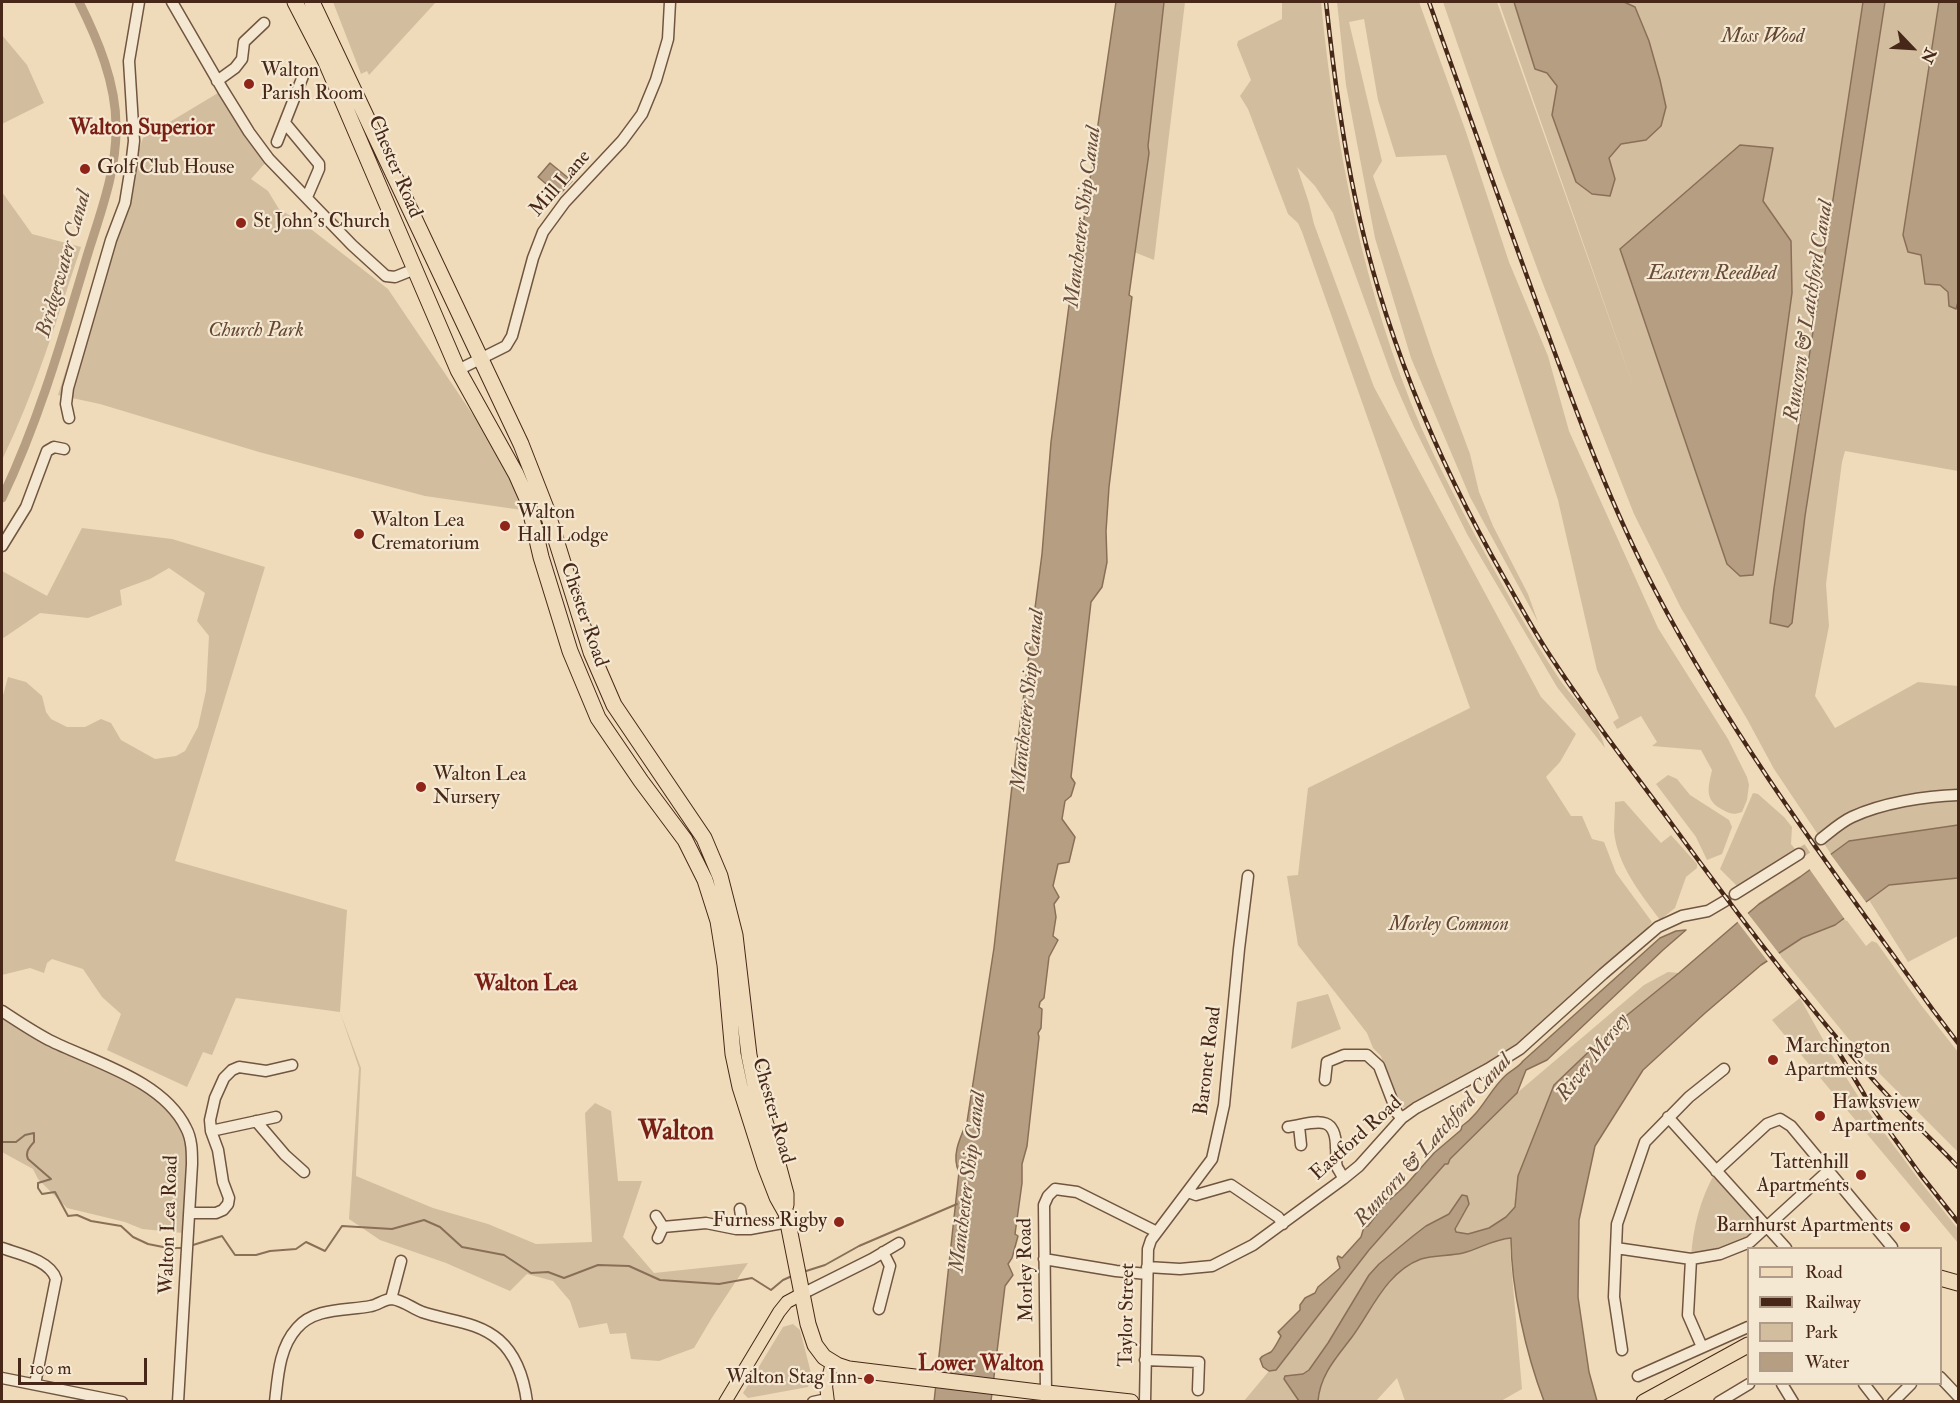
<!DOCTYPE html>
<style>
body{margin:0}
#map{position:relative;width:1960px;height:1403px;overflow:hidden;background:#efdbb9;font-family:"IM FELL Double Pica",serif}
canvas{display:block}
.frame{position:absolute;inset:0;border:3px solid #472818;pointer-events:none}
.legend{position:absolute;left:1747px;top:1247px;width:195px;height:138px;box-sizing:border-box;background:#f5e8d2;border:2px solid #af9b88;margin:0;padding:8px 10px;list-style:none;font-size:18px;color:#472818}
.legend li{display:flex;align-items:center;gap:12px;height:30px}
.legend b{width:30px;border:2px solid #af9b88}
.north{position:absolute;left:1882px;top:18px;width:60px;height:60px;-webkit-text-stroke:4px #f5e8d2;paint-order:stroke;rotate:115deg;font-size:16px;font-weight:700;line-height:24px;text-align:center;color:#472818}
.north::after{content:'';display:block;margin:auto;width:21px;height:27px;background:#472818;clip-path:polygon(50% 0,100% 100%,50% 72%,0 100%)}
.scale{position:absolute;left:18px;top:1358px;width:129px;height:27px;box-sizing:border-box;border:3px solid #472818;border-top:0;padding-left:8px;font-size:18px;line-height:21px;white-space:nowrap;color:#472818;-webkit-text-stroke:4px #f5e8d2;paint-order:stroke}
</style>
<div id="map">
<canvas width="1960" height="1403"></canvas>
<div class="frame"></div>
<ul class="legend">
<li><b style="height:8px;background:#efdbb9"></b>Road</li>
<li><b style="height:8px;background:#472818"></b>Railway</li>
<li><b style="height:16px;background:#d2bd9e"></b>Park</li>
<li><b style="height:16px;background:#b69e82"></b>Water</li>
</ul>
<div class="north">N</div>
<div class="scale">100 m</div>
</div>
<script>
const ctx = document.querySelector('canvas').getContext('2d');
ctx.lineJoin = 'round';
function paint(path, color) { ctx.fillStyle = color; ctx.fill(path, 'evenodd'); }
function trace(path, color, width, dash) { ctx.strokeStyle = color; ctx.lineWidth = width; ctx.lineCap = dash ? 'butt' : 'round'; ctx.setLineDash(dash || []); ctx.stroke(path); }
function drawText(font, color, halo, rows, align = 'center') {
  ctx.font = font + ' "IM FELL Double Pica",serif'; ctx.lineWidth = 4.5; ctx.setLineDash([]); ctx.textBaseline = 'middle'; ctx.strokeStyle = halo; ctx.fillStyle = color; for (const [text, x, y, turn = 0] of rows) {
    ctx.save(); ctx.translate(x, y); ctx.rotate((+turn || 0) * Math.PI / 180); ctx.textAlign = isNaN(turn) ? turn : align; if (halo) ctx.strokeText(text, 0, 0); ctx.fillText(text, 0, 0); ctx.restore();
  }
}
paint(new Path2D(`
 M333 2H436L369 75 367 71 361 74Z
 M1164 2H1185L1154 260 1134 252 1149 153 1148 146Z
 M1282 2H1321C1335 146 1364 294 1421 427 1438 465 1457 501 1476 537 1502 584 1528 632 1558 677 1573 700 1599 721 1605 748L1557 687 1467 534 1414 427 1393 379 1333 213 1315 186 1297 167 1309 203 1314 224 1374 387 1541 697 1576 734 1560 762 1546 777 1571 816H1582L1592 839 1604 842 1616 873 1652 922 1639 938 1520 1049 1414 1106 1399 1108 1395 1104 1381 1056 1373 1048 1367 1033 1298 945 1287 876 1298 875 1308 788 1470 708 1302 232 1298 223 1288 214 1248 109 1240 96 1251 80 1237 45 1238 41 1282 19Z
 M1337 2H1419L1466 132 1509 262 1548 356 1569 431 1658 628 1728 739 1747 777 1749 785 1747 800 1742 812C1734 815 1730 814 1723 810 1704 800 1708 788 1712 770L1701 750 1652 746 1657 742 1641 716 1617 729 1613 722 1619 718 1597 670 1558 500 1446 155 1396 157 1378 100 1364 19 1349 22 1382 161 1373 176 1433 355 1470 454 1479 492 1493 526 1528 594 1538 622 1470 497 1411 358 1375 238 1346 85Z
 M1443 2H1497L1635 391 1499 2H1514L1535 69 1547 73 1557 86 1552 115 1615 179 1609 159 1621 144 1660 80 1649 41 1635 7 1624 2H1958V471L1845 451 1842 462 1826 584 1829 626 1815 696 1835 728 1918 682 1958 686V825L1849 841 1831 854 1774 769 1747 719 1681 608 1634 514 1543 284 1502 173ZM1773 148 1763 201 1792 293 1753 574 1740 576 1727 564 1620 249Z
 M2 35 27 65 44 103 2 124Z
 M218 93 266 162 251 179 268 191 279 209 307 226 388 289 475 418 507 469 522 510 425 496 259 452 100 404 58 395 115 214 143 138Z
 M2 192 32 234 81 247C57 319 35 392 2 460Z
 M82 528 172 539 265 567 175 861 347 910 340 1012 361 1068 356 1176 433 1208 488 1224 536 1244 592 1242 585 1113 595 1103 611 1111 618 1181H642L623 1237 654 1273 748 1263 713 1316 694 1348 659 1361 631 1359 626 1333 610 1334 607 1323 579 1328 570 1301 553 1281 527 1274 510 1291 446 1263 380 1240 349 1219 359 1068 340 1012 236 998 212 1055 203 1052 187 1087 107 1050 121 1014 102 997 83 969 52 959 47 963 44 973 30 968 2 975V699L8 677 26 682 42 696 46 712 51 719 67 727H85L101 719 111 723 121 740 155 759 176 756 185 751 198 727 206 691 209 636 197 621 205 593 169 568 150 579 120 590 122 605 88 618 40 613 2 639V571L47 596Z
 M1668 775 1677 779 1690 795 1729 820 1732 827 1722 854 1707 860 1696 837 1656 784Z
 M1753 793 1758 794 1784 817 1792 827 1791 844 1799 854 1741 890 1720 869Z
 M1624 801 1661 843 1671 835 1697 864V868L1686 877 1675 908 1660 920C1641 894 1617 865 1614 831 1614 822 1615 812 1615 802Z
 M1958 878V936L1908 962 1869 900 1889 885Z
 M1845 918 1866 946 1872 941 1877 943 1921 1005 1958 1052V1152L1865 1059 1779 954 1802 938Z
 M1668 972 1679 973 1626 1016 1518 1176 1510 1251 1522 1389 1501 1401H1405L1397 1378 1376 1401H1244L1269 1371 1276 1370 1347 1278 1399 1214 1445 1164 1448 1163 1450 1159 1517 1093 1644 985Z
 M1328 994 1341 1029 1291 1049 1297 1002Z
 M1800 998 1830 1052 1865 1107 1923 1185 1958 1229V1243L1772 1020Z
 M2 1011 163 1098 191 1143 183 1233 142 1229 125 1222 67 1208 38 1179 33 1169 2 1152Z
 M1716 1171 1767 1227 1750 1242 1691 1258C1693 1227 1700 1199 1716 1171Z
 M793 1324 800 1330 812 1377 808 1387 748 1398 743 1393 783 1327Z`), '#d2bd9e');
const water = new Path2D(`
 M1116 2H1164L1148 146 1149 153 1129 295 1132 297 1109 487 1106 531 1107 562 1102 587 1091 602 1071 777 1075 783 1071 796 1065 801 1062 819 1075 837 1069 862 1058 864 1053 886 1059 897 1054 904 1056 917 1053 936 1058 940 1049 957 1044 998 1040 1002 1039 1007 1042 1009 1041 1028 1038 1033 1039 1037 1027 1146 1022 1164V1183L1015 1234 1018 1236 1012 1258 1008 1264 1013 1275 1005 1286 991 1401 934 1402 959 1172C951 1156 960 1138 967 1122L994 948 1012 786 1042 554 1051 442 1073 275 1085 213Z
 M1514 2H1624L1635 7 1649 41 1660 80 1666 107 1661 126 1646 140 1621 144 1609 158 1615 179 1610 196 1592 194 1576 182 1552 115 1557 86 1547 73 1535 69Z
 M1863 2H1885L1805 516 1792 623 1788 627 1770 623 1774 588Z
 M1939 2H1958V302L1956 309 1949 306 1948 292 1940 285 1925 284 1921 255 1908 252 1903 235Z
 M1740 145 1773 148 1763 201 1791 241 1792 293 1753 575 1740 576 1727 564 1620 249Z
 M550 163 572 181 559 195 538 177Z
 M1958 825V878L1889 885 1835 925 1802 938 1761 965 1704 1014 1643 1070 1595 1146 1579 1220 1578 1297 1589 1372 1597 1401H1544C1526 1354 1511 1288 1511 1238 1494 1239 1479 1249 1463 1253 1450 1256 1434 1255 1421 1259 1386 1272 1372 1310 1352 1337 1336 1358 1320 1375 1318 1401H1299L1284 1379 1285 1376 1303 1374 1309 1370 1328 1343 1369 1275 1379 1264 1413 1236 1426 1226 1449 1214 1462 1195 1467 1196 1469 1204 1455 1229 1456 1232 1468 1234 1489 1228 1506 1217 1515 1207 1518 1176 1554 1085 1626 1016 1679 973 1759 904 1800 877 1849 841Z
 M1686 930 1663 950 1547 1060 1526 1070 1517 1093 1450 1159 1448 1164H1445L1369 1250 1276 1370 1269 1371 1263 1367 1260 1359C1263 1354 1266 1355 1271 1352 1275 1348 1278 1341 1281 1336L1278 1332 1300 1310V1305L1305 1298 1315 1293 1318 1287 1340 1268 1337 1258 1338 1256 1342 1258 1361 1237 1364 1227 1368 1226 1383 1206 1405 1186 1434 1153 1461 1130 1462 1126C1481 1113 1489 1091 1505 1076 1511 1070 1518 1068 1523 1061L1660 938 1676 931Z`);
paint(water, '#b69e82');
trace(water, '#8a6f58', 1.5);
paint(new Path2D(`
 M1829 852 1868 905 1846 921 1808 867Z
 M1746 911 1781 956 1769 963 1736 920Z`), '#efdbb9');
trace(new Path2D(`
 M2 1142H16L25 1135 34 1133V1142C29 1148 25 1152 28 1159L51 1179 38 1183V1188L42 1194 55 1192 68 1216 77 1215 91 1221 121 1226 133 1237 148 1244 168 1248H181
 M193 1245 222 1236 235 1255H256L270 1251 296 1249 306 1242 325 1251 342 1226 392 1229 424 1220 440 1227 462 1247 504 1255 531 1273 548 1272 564 1278 598 1265 629 1266 660 1280 719 1284 752 1278 771 1290 783 1280 792 1276
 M803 1272 825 1265 859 1246 957 1204`), '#8a6f58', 2);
trace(new Path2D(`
 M2 498C38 423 61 343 85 263 98 219 117 173 116 126 116 83 98 40 79 2`), '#b69e82', 9);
trace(new Path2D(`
 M1799 854 1821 839`), '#cdb799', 10, [10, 5]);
const minor = new Path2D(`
 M172 2 223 90 249 132 269 159 352 245 386 276 395 277 415 269
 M217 81 235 68 242 59 244 42 264 23
 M285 123 319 164V169L307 197
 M277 142 303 76
 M458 370 506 346 512 336 533 258 543 232 565 202 622 141 642 114 656 80 668 39 670 2
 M69 418 66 404 68 388 111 240 125 203 131 166 134 141 129 61 139 2
 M2 546 26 507 47 451 54 447 64 449
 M1821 839C1830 832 1841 822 1852 817 1882 803 1925 796 1958 795
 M1735 894 1799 854
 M2 1011C17 1021 32 1031 49 1040 93 1062 163 1080 186 1128 192 1139 192 1152 192 1164L178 1402
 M1325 1080 1327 1062 1344 1055H1367L1379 1066 1397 1113 1402 1118
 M1668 1117 1786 1248
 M256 1121 285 1155 304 1172
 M1299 1126 1301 1145
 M1288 1127C1314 1123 1336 1112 1336 1148 1337 1153 1335 1161 1337 1167 1339 1171 1342 1174 1343 1179
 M211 1131 276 1117
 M1716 1171 1767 1124 1780 1119 1791 1126 1892 1247
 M1188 1192 1196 1195 1231 1185 1278 1217 1283 1224
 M740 1209 743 1229
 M190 1213H216L223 1210 228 1204 229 1198 223 1182 218 1150 211 1131 210 1120 215 1098 224 1078 232 1070 239 1067 266 1071 292 1065
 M656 1216 663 1227 658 1238
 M663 1227 706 1223 736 1229H750L788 1222
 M2 1248C19 1254 50 1260 56 1279L35 1384
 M1616 1248 1691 1259 1720 1254 1750 1242 1829 1170
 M1044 1259 1116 1271 1147 1274
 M1691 1259 1688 1315 1702 1347
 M1147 1267 1180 1269 1212 1266 1253 1245 1343 1179 1359 1166 1402 1118 1416 1108 1488 1069 1520 1049 1603 974 1658 927 1682 916 1708 911 1725 901
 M802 1294 872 1259 899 1243
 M391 1299 401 1261
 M879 1309 890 1266 883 1252
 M1622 1350 1614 1297 1617 1224 1645 1142 1689 1097 1724 1069
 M1145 1360 1199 1362 1198 1390
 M1638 1376 1748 1327
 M1940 1377 1958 1396
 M2 1378 122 1402
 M1782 1384 1793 1402
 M1864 1384 1878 1402
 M1046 1393 1044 1205 1048 1196 1055 1189 1077 1192 1157 1232
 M275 1402C278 1376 279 1348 297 1328 315 1307 347 1311 371 1306 378 1305 384 1299 392 1299 402 1300 412 1308 422 1312 448 1321 477 1321 499 1340 516 1355 524 1379 527 1402
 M813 1402 827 1399
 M1145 1402 1148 1249 1151 1240 1212 1159 1224 1105 1239 949 1248 876
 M1719 1402 1749 1384
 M1893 1402 1911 1384`);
const major = new Path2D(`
 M725 1402 779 1312 787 1302 802 1294
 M828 1402 826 1386 832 1363`);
const highway = new Path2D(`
 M295 2 325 60 458 370 516 474 528 501 541 557 570 651 598 718 641 781 685 840 705 880 718 921 725 965 733 1054 740 1087 765 1166 777 1197 786 1213 808 1324 815 1345 824 1357 837 1365 849 1369 1038 1392 1131 1402
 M312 2 521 444 546 508 591 652 614 705 704 838 720 876 735 935 749 1055 757 1095 779 1168 786 1194V1205
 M1940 1278 1958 1283
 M1644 1402 1748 1345`);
trace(minor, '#715540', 13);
trace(major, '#472818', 14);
trace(highway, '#472818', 17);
trace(minor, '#f5e8d2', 10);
trace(major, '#efdbb9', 12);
trace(highway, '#efdbb9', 15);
const rail = new Path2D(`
 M1326 2C1333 67 1341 132 1355 197 1383 332 1437 461 1506 581 1522 609 1537 637 1555 663 1591 718 1632 770 1671 823 1736 912 1803 1002 1877 1084 1903 1113 1932 1139 1958 1167
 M1429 2C1466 107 1504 213 1542 318 1576 411 1610 505 1656 592 1734 741 1835 874 1933 1010L1958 1043
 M1830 1038 1873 1109 1920 1174 1958 1222`);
trace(rail, '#472818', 4.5);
trace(rail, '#f5e8d2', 2, [7]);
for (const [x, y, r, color] of [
 [249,84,6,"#8f2418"],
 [85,169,6,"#8f2418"],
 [241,223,6,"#8f2418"],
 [505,526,6,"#8f2418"],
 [359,534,6,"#8f2418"],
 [421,787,6,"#8f2418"],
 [1773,1060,6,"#8f2418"],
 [1820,1116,6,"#8f2418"],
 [1861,1175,6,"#8f2418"],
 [839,1222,6,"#8f2418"],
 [1905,1227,6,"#8f2418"],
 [869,1379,6,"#8f2418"]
]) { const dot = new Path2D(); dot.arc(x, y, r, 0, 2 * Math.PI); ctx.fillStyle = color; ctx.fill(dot); trace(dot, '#f5e8d2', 2); }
drawText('italic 20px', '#634633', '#f5e8d2', [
 ["Moss Wood",1763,38],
 ["Church Park",256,332],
 ["Morley Common",1449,926]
]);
drawText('20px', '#472818', '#f5e8d2', [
 ["Walton",261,72],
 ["Parish Room",261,95],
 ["Golf Club House",97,169],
 ["St John's Church",253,223],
 ["Walton",517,514],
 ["Hall Lodge",517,537],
 ["Walton Lea",371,522],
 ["Crematorium",371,545],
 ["Walton Lea",433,776],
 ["Nursery",433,799],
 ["Marchington",1785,1048],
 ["Apartments",1785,1071],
 ["Hawksview",1832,1104],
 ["Apartments",1832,1127],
 ["Tattenhill",1849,1164,"right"],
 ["Apartments",1849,1187,"right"],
 ["Furness Rigby",827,1222,"right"],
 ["Barnhurst Apartments",1893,1227,"right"],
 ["Walton Stag Inn",857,1379,"right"]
], 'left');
drawText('20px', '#472818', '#f5e8d2', [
 ["Chester Road",394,167,67],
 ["Mill Lane",561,184,-49],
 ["Chester Road",583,615,71],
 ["Baronet Road",1209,1061,-83],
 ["Chester Road",772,1111,74],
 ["Eastford Road",1357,1139,-42],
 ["Walton Lea Road",170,1225,-88],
 ["Morley Road",1027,1270,-91],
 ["Taylor Street",1128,1315,-89]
]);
drawText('italic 21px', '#684b38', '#f5e8d2', [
 ["Manchester Ship Canal",1084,217,-83],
 ["Bridgewater Canal",65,264,-74],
 ["Eastern Reedbed",1712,274],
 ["Runcorn & Latchford Canal",1810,311,-81],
 ["Manchester Ship Canal",1029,700,-84],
 ["River Mersey",1594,1058,-52],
 ["Runcorn & Latchford Canal",1434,1141,-48],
 ["Manchester Ship Canal",969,1182,-83]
]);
drawText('bold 22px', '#7a1f14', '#f5e8d2', [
 ["Walton Superior",142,129],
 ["Walton Lea",526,985],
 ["Lower Walton",981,1365]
]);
drawText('bold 26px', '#7a1f14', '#f5e8d2', [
 ["Walton",676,1133]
]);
</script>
